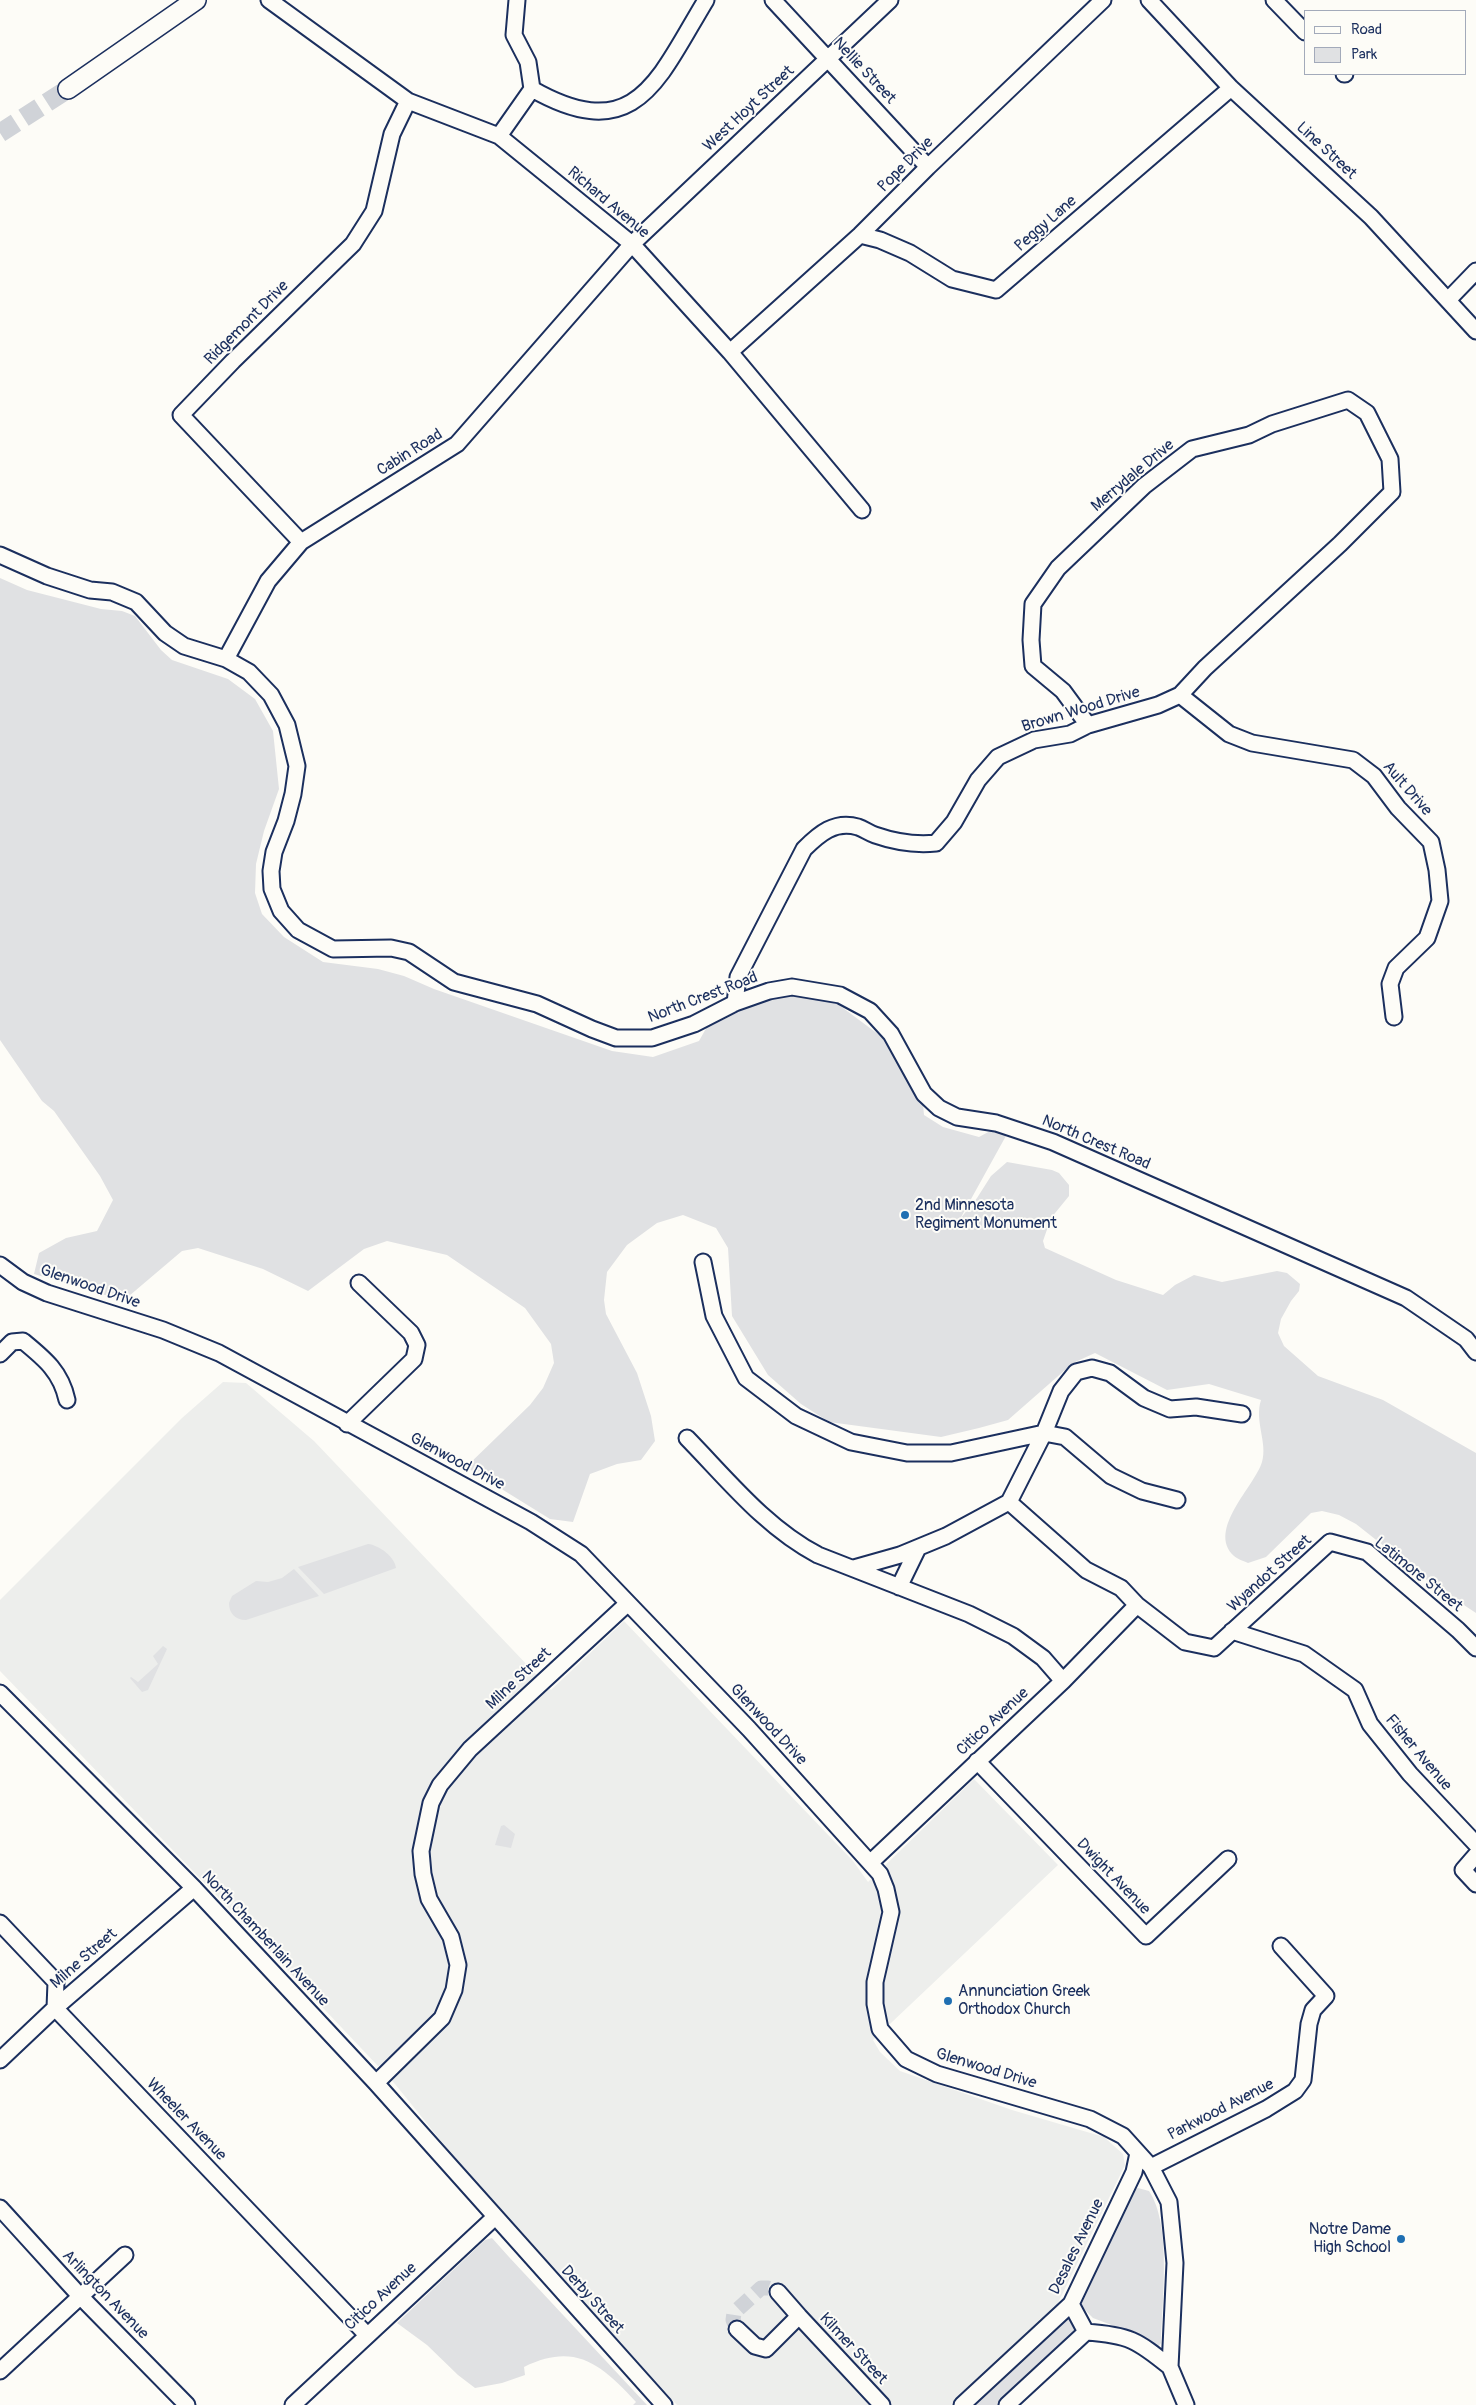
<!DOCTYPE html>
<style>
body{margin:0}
#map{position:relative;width:1476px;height:2405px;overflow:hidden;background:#fdfcf7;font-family:Pangolin,sans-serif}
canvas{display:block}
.legend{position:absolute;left:1304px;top:10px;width:162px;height:65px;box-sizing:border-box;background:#fdfcf7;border:1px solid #a3aaba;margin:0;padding:6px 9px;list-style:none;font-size:15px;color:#1b2f5e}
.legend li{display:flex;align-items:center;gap:10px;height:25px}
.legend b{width:25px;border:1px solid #a3aaba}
</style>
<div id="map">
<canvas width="1476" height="2405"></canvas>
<ul class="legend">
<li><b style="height:6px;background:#fdfcf7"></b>Road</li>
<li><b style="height:14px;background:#e0e1e3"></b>Park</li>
</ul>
</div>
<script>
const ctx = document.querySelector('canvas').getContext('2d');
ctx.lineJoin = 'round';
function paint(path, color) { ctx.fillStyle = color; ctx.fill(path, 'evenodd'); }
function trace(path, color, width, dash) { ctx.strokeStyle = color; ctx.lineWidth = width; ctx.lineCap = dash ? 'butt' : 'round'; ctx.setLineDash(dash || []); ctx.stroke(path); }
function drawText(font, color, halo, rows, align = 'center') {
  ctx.font = font + ' Pangolin,sans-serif'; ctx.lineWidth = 4; ctx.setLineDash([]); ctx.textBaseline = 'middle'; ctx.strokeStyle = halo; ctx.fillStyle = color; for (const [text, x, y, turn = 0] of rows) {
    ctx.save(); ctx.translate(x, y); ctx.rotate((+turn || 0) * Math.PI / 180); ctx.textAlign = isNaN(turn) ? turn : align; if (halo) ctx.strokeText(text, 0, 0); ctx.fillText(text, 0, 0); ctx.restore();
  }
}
paint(new Path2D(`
 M223 1382 246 1383 314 1441 551 1690 624 1621 853 1861 868 1882 974 1779 1058 1865 873 2040 880 2052 900 2071 1012 2110 1104 2137 1123 2154 1125 2165 1057 2305 951 2405H677L563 2285 509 2225 395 2084 219 1898 0 1671V1600L182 1418Z`), '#edeeec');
paint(new Path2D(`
 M0 578 27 590 101 609 122 611 135 616 161 650 172 660 228 679 255 699 273 731 279 789 264 831 256 864 255 893 262 914 284 937 323 962 378 969 404 976 434 989 612 1051 653 1057 699 1041 708 1025 772 998 797 995 816 997 839 1005 886 1040 923 1104 924 1115 943 1127 979 1137 992 1130 1007 1134 960 1219 977 1198 991 1176 1007 1162 1052 1170 1059 1173 1069 1185V1196L1051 1218 1043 1241 1045 1248 1116 1280 1163 1295 1175 1285 1194 1275 1222 1282 1277 1271 1287 1273 1300 1284 1299 1291 1291 1301 1281 1319 1278 1333 1284 1346 1318 1376 1383 1400 1476 1453V1613L1432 1584 1356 1524 1339 1515 1322 1511 1311 1513 1266 1557 1248 1563C1244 1561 1237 1559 1234 1556 1206 1530 1255 1486 1262 1462 1268 1443 1254 1421 1261 1400L1209 1384 1167 1390 1095 1353 1073 1363 1008 1420 979 1428 941 1437 829 1422 801 1404 768 1375 732 1316 728 1248 716 1228 683 1215 657 1223 627 1245 607 1272 604 1300 606 1314 637 1373 651 1416 655 1441 641 1460 617 1464 590 1474 573 1522 550 1519 466 1467 530 1405 543 1388 554 1363 551 1344 525 1308 447 1255 387 1241 364 1249 308 1291 263 1269 198 1248 182 1251 129 1296 112 1297 34 1274 39 1253 66 1238 97 1231 113 1200 100 1176 54 1111 42 1101 0 1040Z
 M368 1544C379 1545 395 1557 396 1568L324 1594 298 1567Z
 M294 1569 319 1596 246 1620C235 1620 229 1613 229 1603L232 1596 256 1581 268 1582 282 1578Z
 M163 1646 167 1649 148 1690 142 1692 130 1678 131 1677 138 1682 158 1664 153 1656Z
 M504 1825 515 1834 511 1848 495 1845 501 1826Z
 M1138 2188 1149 2191C1172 2225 1162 2302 1161 2343L1158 2347 1138 2335 1093 2318 1080 2305 1079 2297 1131 2192Z
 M492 2238 509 2257 647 2405H633L636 2402C601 2364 575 2342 524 2367L525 2375 502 2383 475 2388 458 2375 427 2345 397 2323 485 2240Z
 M1071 2315 1077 2326 1072 2336 1000 2405H972Z`), '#e0e1e3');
trace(new Path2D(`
 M737 2329 733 2320 734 2313 761 2288H768L778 2292`), '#d0d3d8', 15, [15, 8]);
trace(new Path2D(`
 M0 133 68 89`), '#d0d3d8', 19, [19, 9]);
const minor = new Path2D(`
 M269 0 408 101 499 136 632 244 730 352 862 510
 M773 0 928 167
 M1149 0 1231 88 1371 217 1476 331
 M1274 0 1305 32
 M1344 74H1345
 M532 89C636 148 658 79 706 0
 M499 136 532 89 528 62 514 35 517 0
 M860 235 880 240 910 253 952 279 996 290 1231 88
 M1448 300 1476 271
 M730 352 860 235 928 167 1103 0
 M301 542 181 415 233 361 353 244 374 211 392 134 408 101
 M0 555 47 576 90 590 112 592 136 602 165 633 184 646 226 659 249 672 271 695 287 725 297 766 293 794 286 821 274 852 271 871 272 889 281 911 298 930 333 949 391 948 409 952 454 982 537 1004 592 1029 616 1038H652L694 1024 735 1003 769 991 792 987 840 995 870 1011 891 1034 924 1094 939 1108 957 1117 996 1123 1053 1142 1406 1298 1466 1339 1476 1352
 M226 659 268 581 301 542 457 444 632 244 890 0
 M1180 695 1229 734 1252 743 1353 760 1374 776 1398 808 1431 842 1437 870 1440 901 1427 938 1396 968 1390 984 1394 1017
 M735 1003 738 977 804 849C819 834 835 820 858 827 864 829 869 833 875 835 895 842 916 845 936 843L954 822 978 780 998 757 1034 740 1070 734 1088 725 1158 705 1180 695 1205 668 1340 544 1392 492 1390 459 1367 413 1348 400 1272 424 1249 435 1192 449 1144 486 1058 568 1033 604 1031 640 1033 666 1063 691 1088 725
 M703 1262 714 1316 746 1378 796 1416 851 1442 907 1453H951L1044 1433 1065 1437 1111 1476 1142 1491 1177 1500
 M0 1265 23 1282 47 1293 163 1330 219 1353 531 1522 581 1554 749 1729 880 1874 886 1889 891 1912 875 1982V2004L880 2029 906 2059 937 2074 1090 2119 1123 2136 1151 2167 1169 2202 1175 2263 1170 2367 1186 2405
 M0 1354 12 1342 23 1341C45 1359 61 1372 67 1400
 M347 1424 414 1359 417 1345 411 1333 359 1283
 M687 1438C727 1479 766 1528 818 1555L969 1614 1013 1636 1043 1658 1063 1681
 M1009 1502 1086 1570 1121 1588 1137 1605 1185 1642 1214 1648 1330 1542 1367 1552 1458 1630 1476 1648
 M854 1568 900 1555 946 1536 1009 1502 1044 1433 1061 1391 1076 1372 1092 1368 1110 1373 1144 1398 1170 1409 1196 1407 1242 1414
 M899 1587 918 1548
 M1232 1631 1304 1654 1355 1690 1370 1724 1410 1774 1476 1844
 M0 1693 194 1888 376 2083 664 2405
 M977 1761 1146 1936 1228 1859
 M1476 1855 1463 1870 1476 1884
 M871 1862 1063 1681 1137 1605
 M0 1923 56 1982 55 2008 367 2335
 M0 2060 55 2008 194 1888
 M376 2083 442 2018 454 1990 458 1965 451 1937 429 1899 423 1874 421 1851 431 1803 440 1785 470 1749 627 1604
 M1151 2167 1266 2109 1295 2091 1303 2080 1309 2024 1313 2010 1326 1996 1281 1946
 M0 2208 81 2297 187 2405
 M1071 2304 1086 2332
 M799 2316 882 2405
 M737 2329 755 2346 766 2349 799 2316 778 2292
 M1086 2332C1129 2335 1137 2340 1170 2367
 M0 2371 125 2255
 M293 2405 495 2217
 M962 2405 1071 2304 1134 2172 1138 2153
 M1007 2405 1086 2332`);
const major = new Path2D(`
 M68 89 196 0`);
trace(minor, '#1b2f5e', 19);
trace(major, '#1b2f5e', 22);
trace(minor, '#fdfcf7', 15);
trace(major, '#fdfcf7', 19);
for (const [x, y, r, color] of [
 [905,1215,5,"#1f6fb2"],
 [948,2001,5,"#1f6fb2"],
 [1401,2239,5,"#1f6fb2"]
]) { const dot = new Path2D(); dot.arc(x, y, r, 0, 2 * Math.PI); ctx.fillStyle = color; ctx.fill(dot); trace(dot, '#fdfcf7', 2); }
drawText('16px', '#1b2f5e', '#fdfcf7', [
 ["Nellie Street",864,71,47],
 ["West Hoyt Street",749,109,-43],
 ["Line Street",1326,151,43],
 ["Pope Drive",906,165,-45],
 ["Richard Avenue",608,203,40],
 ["Peggy Lane",1046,224,-41],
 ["Ridgemont Drive",247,323,-45],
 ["Cabin Road",410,453,-32],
 ["Merrydale Drive",1133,476,-40],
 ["Brown Wood Drive",1081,710,-17],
 ["Ault Drive",1407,789,49],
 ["North Crest Road",703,998,-21],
 ["North Crest Road",1096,1143,23],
 ["Glenwood Drive",90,1287,19],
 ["Glenwood Drive",457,1462,28],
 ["Wyandot Street",1270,1574,-42],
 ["Latimore Street",1418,1575,39],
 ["Milne Street",519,1679,-43],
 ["Citico Avenue",993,1722,-43],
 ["Glenwood Drive",768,1725,47],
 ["Fisher Avenue",1418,1753,50],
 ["Dwight Avenue",1113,1877,46],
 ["North Chamberlain Avenue",265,1939,47],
 ["Milne Street",84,1959,-41],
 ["Glenwood Drive",986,2069,17],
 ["Parkwood Avenue",1221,2110,-27],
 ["Wheeler Avenue",186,2120,46],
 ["Desales Avenue",1077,2247,-64],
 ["Arlington Avenue",105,2295,46],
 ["Citico Avenue",381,2297,-43],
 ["Derby Street",592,2300,48],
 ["Kilmer Street",853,2349,47]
]);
drawText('16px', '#1b2f5e', '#fdfcf7', [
 ["2nd Minnesota",915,1206],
 ["Regiment Monument",915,1224],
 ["Annunciation Greek",958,1992],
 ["Orthodox Church",958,2010],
 ["Notre Dame",1391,2230,"right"],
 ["High School",1391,2248,"right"]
], 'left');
</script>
